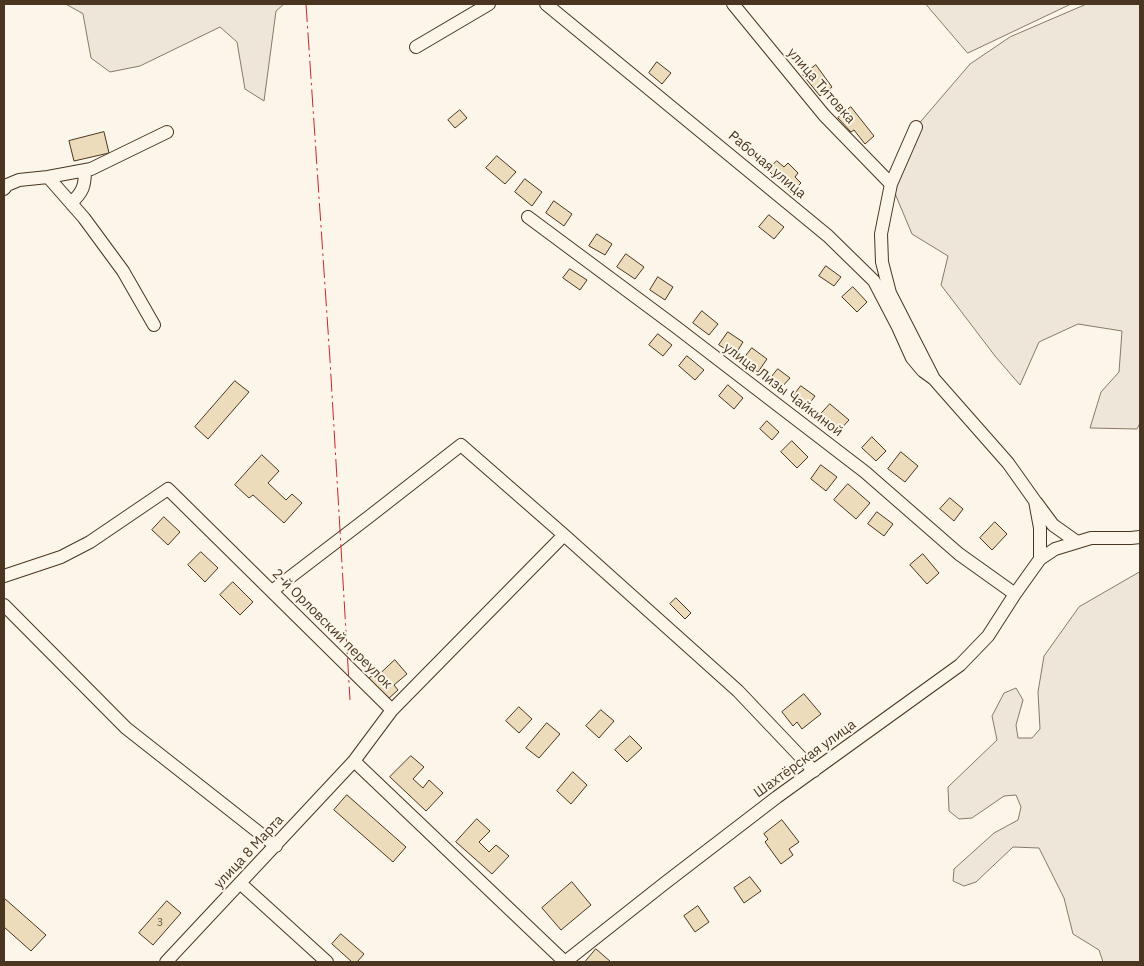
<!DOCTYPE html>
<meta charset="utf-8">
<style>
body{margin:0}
#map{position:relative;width:1144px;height:966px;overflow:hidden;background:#fbf6e9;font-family:"IBM Plex Sans",sans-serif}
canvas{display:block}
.frame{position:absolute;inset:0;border:5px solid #4a3520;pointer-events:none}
</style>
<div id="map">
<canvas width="1144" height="966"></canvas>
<div class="frame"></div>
</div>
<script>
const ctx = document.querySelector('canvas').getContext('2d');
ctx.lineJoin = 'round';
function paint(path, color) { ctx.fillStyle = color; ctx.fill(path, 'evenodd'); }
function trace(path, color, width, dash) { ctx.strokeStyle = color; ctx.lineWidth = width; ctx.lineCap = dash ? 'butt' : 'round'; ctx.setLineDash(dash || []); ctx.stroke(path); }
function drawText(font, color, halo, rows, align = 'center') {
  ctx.font = font + ' "IBM Plex Sans",sans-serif'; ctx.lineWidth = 4; ctx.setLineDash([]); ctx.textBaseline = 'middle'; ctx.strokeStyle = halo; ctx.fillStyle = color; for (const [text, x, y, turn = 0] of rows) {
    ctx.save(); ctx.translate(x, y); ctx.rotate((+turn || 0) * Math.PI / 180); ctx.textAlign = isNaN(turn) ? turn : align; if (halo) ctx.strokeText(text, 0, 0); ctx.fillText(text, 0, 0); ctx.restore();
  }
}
const green = new Path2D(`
 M66 4H284L276 11 264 101 245 89 237 42 220 27 140 66 110 72 91 58 83 14Z
 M926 4H1071L968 53Z
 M1087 4H1140V423L1137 429 1090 428 1101 392 1119 372 1122 331 1078 324 1039 342 1020 385 995 356 941 285 948 256 912 234 891 184 916 127 970 64 1010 37Z
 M1140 572V962H1103L1099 950 1073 934 1064 898 1039 848 1013 847 976 882 964 886 953 881 954 869 994 833 1018 820 1021 807 1016 795 1004 796 972 818 959 819 949 811 948 787 997 740 992 716 1004 693 1016 688 1023 700 1016 725 1018 738H1032L1040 729 1038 692 1044 656 1079 607Z`);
paint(green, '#ede6d9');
trace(green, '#887966', 1);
const building = new Path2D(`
 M657 62 671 73 662 84 649 73Z
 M816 65 832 87 820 96 803 75Z
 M851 107 874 136 865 144 854 130 851 132 838 118Z
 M460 110 467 118 455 128 448 120Z
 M104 132 109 153 74 161 69 141Z
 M497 156 516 172 505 184 486 168Z
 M777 161 784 167 788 163 798 173 795 177 801 183 791 193 768 170Z
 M525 179 542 192 532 206 515 192Z
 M554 201 572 214 564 226 546 213Z
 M769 215 784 227 774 239 759 227Z
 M597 234 612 244 605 255 589 246Z
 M626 254 644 267 635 279 617 267Z
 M826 266 841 277 834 286 819 276Z
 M570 269 587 280 580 290 563 278Z
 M658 277 673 287 665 300 650 290Z
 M853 287 867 302 857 312 842 297Z
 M702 311 718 324 709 335 693 323Z
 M728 332 743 342 735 355 719 345Z
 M658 334 672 345 663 356 649 345Z
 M752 348 767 359 758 372 742 361Z
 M687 356 704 370 695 380 679 366Z
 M778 369 790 378 781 388 770 379Z
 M235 381 249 392 208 439 195 427Z
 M728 385 743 398 734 409 719 396Z
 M801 386 815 396 806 408 792 398Z
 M830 404 849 420 839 431 820 415Z
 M767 421 779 432 772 440 760 429Z
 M872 437 886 451 876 461 862 448Z
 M792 441 808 457 797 468 781 452Z
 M901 452 918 466 905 482 888 469Z
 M262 455 279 471 268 483 286 500 292 494 302 503 284 523 253 495 249 498 235 485Z
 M821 465 837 477 826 491 811 479Z
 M848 484 870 503 856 519 834 500Z
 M950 498 963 509 954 521 940 509Z
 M877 512 893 524 884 536 868 524Z
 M164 517 180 532 168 545 152 530Z
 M995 522 1007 534 992 550 980 538Z
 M201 552 218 568 205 582 188 565Z
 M923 554 939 573 927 584 910 565Z
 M233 582 253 602 240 615 220 595Z
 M676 598 691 613 685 619 670 604Z
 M395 660 407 674 394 685 398 690 387 700 368 679 377 671 379 674Z
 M804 694 821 714 802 729 797 722 793 726 782 712Z
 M519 707 532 719 519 733 506 721Z
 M601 710 614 721 599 738 586 726Z
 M547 723 560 734 539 758 526 748Z
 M630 736 642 748 627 762 615 750Z
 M411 756 424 767 413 779 423 788 429 780 443 793 426 811 390 777Z
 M573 772 587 785 571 804 557 791Z
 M347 795 406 847 393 862 334 810Z
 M477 819 490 831 479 842 489 852 496 845 509 856 492 874 456 842Z
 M782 820 799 842 789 849 793 855 781 864 765 842 768 839 764 834Z
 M750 877 761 891 744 903 734 888Z
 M572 882 591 905 561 930 542 908Z
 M4 898 46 935 31 951 4 927Z
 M167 901 181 913 153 945 139 933Z
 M698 906 709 922 695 932 684 916Z
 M341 934 364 954 357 962H352L332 944Z
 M596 949 611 962H585Z`);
paint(building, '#ecdcbc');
trace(building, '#4a3520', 1);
const minor = new Path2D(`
 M546 4 828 236 874 281 898 327 912 358 923 371 934 379
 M733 4 824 115 891 184
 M416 47 489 4
 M916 127 891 184 881 234 882 262 890 293 934 379 1008 463 1035 501 1040 528V559
 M48 177 84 218 123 271 154 325
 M4 189 7 185 19 180 48 177 91 169 167 132
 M71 203C83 192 85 186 85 170
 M528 217 676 327 865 472 959 554 1015 594
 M1036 502 1053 525 1077 542
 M4 576 61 557 90 542 168 489 392 710 354 761 565 962
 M272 591 370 516 461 445 564 535 738 691 814 771
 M4 605 126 728 276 846
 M392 710 564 535
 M240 883 327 962
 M166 962 354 761
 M565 962 665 883 777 797 960 665 988 636 1015 594 1040 559 1055 549 1091 538H1131L1140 537`);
trace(minor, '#4a3520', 14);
trace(minor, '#fbf6e9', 12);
trace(new Path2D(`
 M306 4 330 360 350 700`), '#c62828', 1, [18, 4, 2.5, 4]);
drawText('11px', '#725f47', null, [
 ["3",160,923]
]);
drawText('14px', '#4a3520', '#fbf6e9', [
 ["улица Титовка",821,86,49],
 ["Рабочая улица",767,165,40],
 ["улица Лизы Чайкиной",783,390,37],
 ["2-й Орловский переулок",332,629,45],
 ["Шахтёрская улица",805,759,-36],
 ["улица 8 Марта",249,852,-47]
]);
</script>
